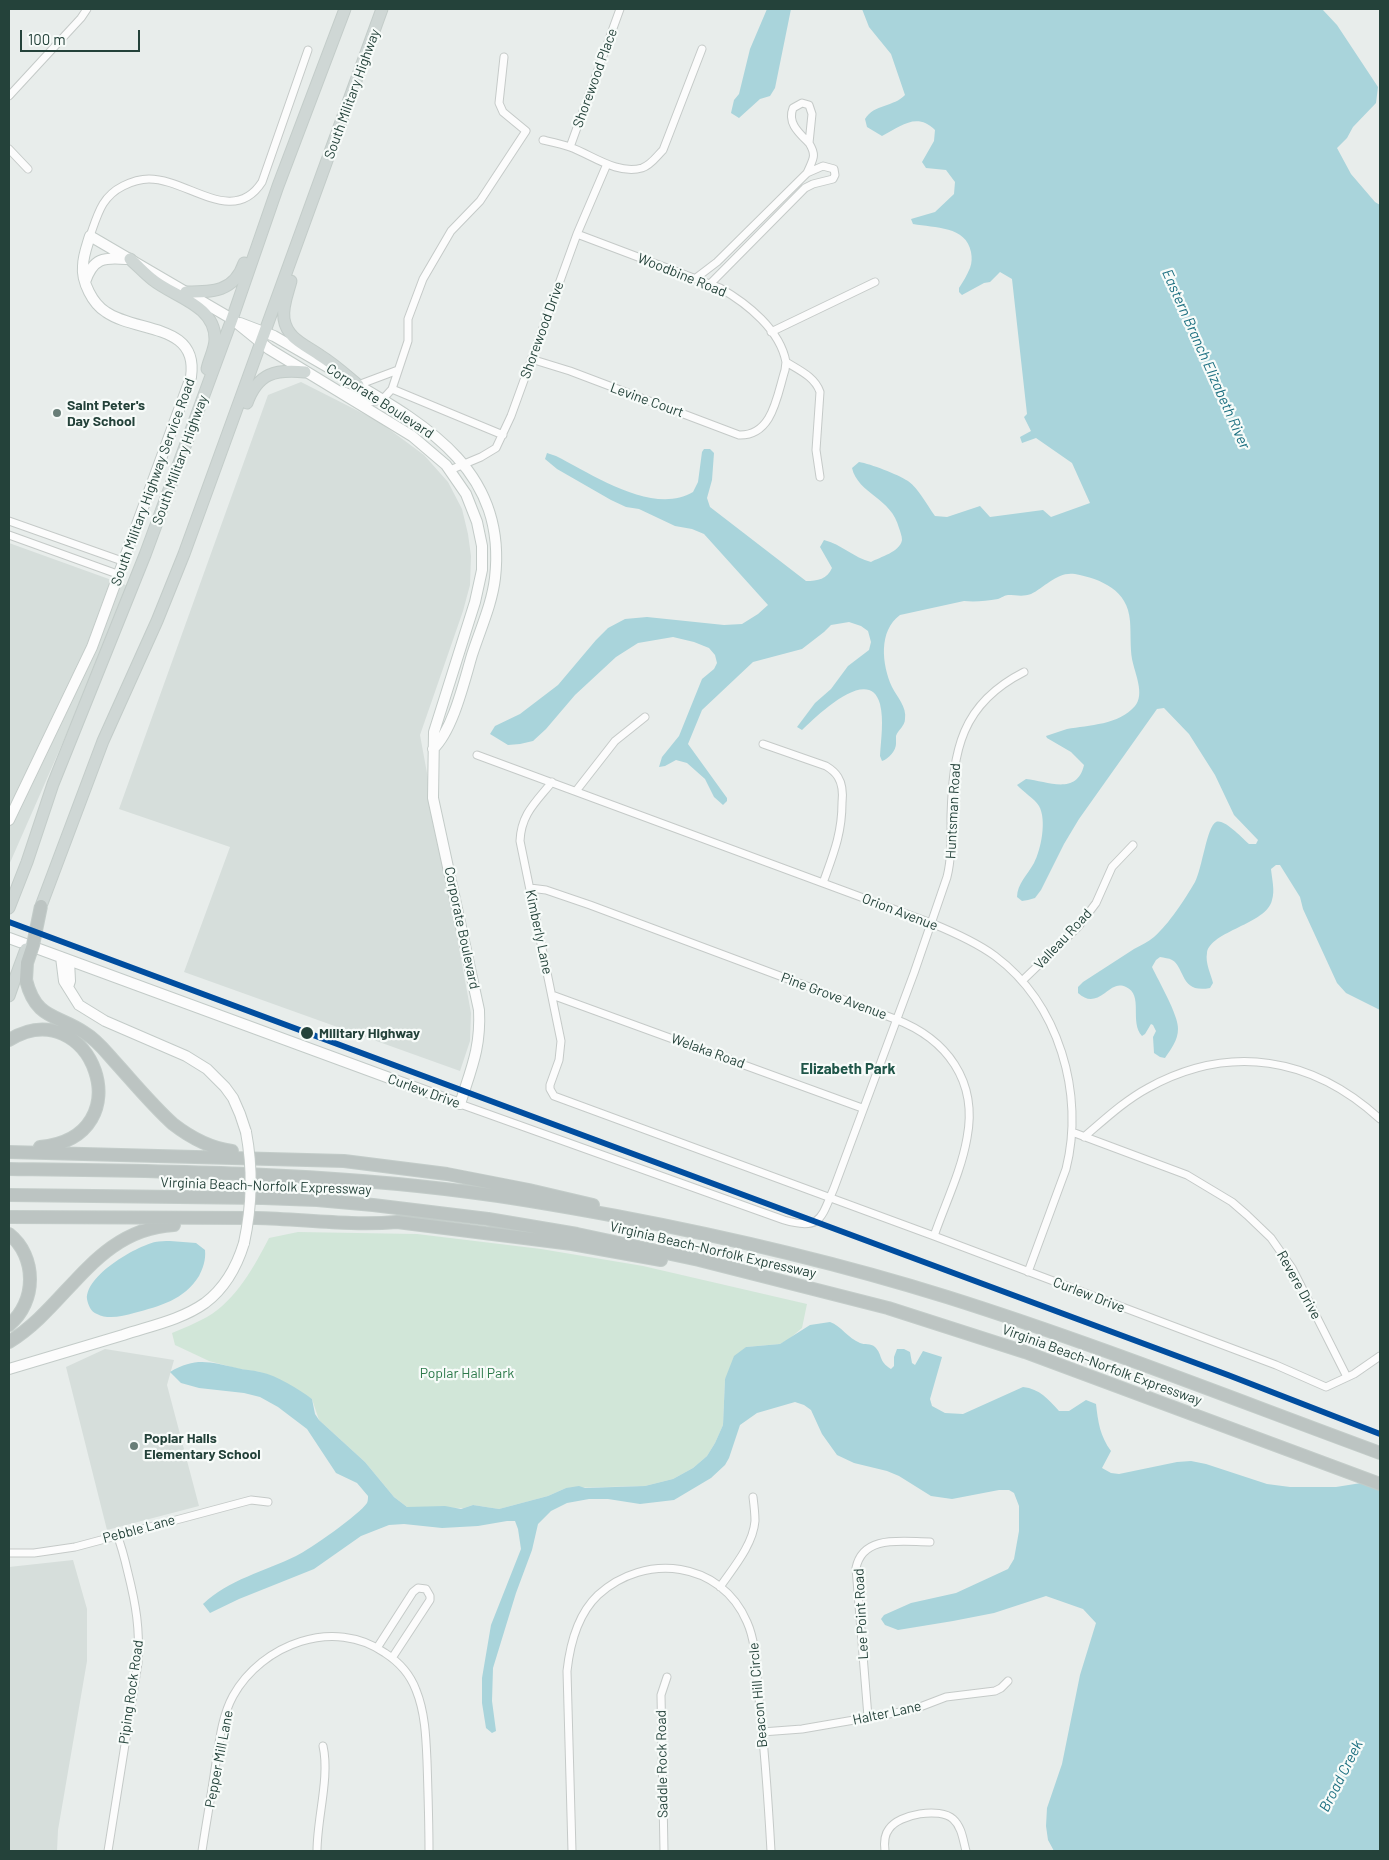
<!DOCTYPE html>
<style>
body{margin:0}
#map{position:relative;width:1389px;height:1860px;overflow:hidden;background:#e8edeb;font-family:Barlow,sans-serif}
canvas{display:block}
.frame{position:absolute;inset:0;border:10px solid #24423a;pointer-events:none}
.scale{position:absolute;left:20px;top:30px;width:120px;height:22px;box-sizing:border-box;border:2px solid #24423a;border-top:0;padding-left:6px;font-size:15px;line-height:18px;white-space:nowrap;color:#24423a;-webkit-text-stroke:4px #f7fbf9;paint-order:stroke}
</style>
<div id="map">
<canvas width="1389" height="1860"></canvas>
<div class="frame"></div>
<div class="scale">100 m</div>
</div>
<script>
const ctx = document.querySelector('canvas').getContext('2d');
ctx.lineJoin = 'round';
function paint(path, color) { ctx.fillStyle = color; ctx.fill(path, 'evenodd'); }
function trace(path, color, width, dash) { ctx.strokeStyle = color; ctx.lineWidth = width; ctx.lineCap = dash ? 'butt' : 'round'; ctx.setLineDash(dash || []); ctx.stroke(path); }
function drawText(font, color, halo, rows, align = 'center') {
  ctx.font = font + ' Barlow,sans-serif'; ctx.lineWidth = 4.5; ctx.setLineDash([]); ctx.textBaseline = 'middle'; ctx.strokeStyle = halo; ctx.fillStyle = color; for (const [text, x, y, turn = 0] of rows) {
    ctx.save(); ctx.translate(x, y); ctx.rotate((+turn || 0) * Math.PI / 180); ctx.textAlign = isNaN(turn) ? turn : align; if (halo) ctx.strokeText(text, 0, 0); ctx.fillText(text, 0, 0); ctx.restore();
  }
}
paint(new Path2D(`
 M301 382 378 421 424 455 448 482 462 509 468 534 471 556 470 585 463 611 420 735 471 1013 470 1041 460 1071 184 972 230 847 119 809 268 395Z
 M9 543 131 587 9 865Z
 M105 1349 174 1360 167 1385 199 1506 107 1530 66 1367Z
 M73 1560 87 1609V1661L58 1830 57 1851H9V1567Z`), '#d6dedb');
paint(new Path2D(`
 M298 1232 417 1234 541 1249 643 1266 807 1304 802 1328 788 1340 780 1344 746 1347 725 1379 723 1425 715 1443 707 1456 693 1468 673 1479 645 1486 566 1488 548 1496 499 1509 473 1505 464 1508 407 1507 394 1497 365 1462 319 1420 312 1399 260 1372 239 1369 209 1361 175 1345 172 1333C184 1328 196 1323 207 1317 236 1300 254 1267 269 1238Z`), '#d1e6d8');
paint(new Path2D(`
 M767 9H791L775 88 770 96 760 99 739 118 731 113 734 100 739 94 750 49Z
 M862 9H1322L1337 25 1378 87 1376 103 1353 127 1347 138 1337 148 1351 174 1375 202 1380 205V1010L1346 993 1337 983 1303 909 1300 897 1280 865H1276L1271 869C1272 880 1275 890 1272 900 1267 924 1210 931 1207 953 1205 963 1211 974 1213 983L1210 988C1180 994 1185 967 1172 960 1169 958 1164 958 1160 957L1156 960 1152 967C1158 980 1179 1016 1178 1029 1178 1040 1171 1049 1165 1058L1160 1057 1154 1053 1153 1037 1156 1031 1153 1025 1151 1024 1145 1034 1142 1036C1129 1022 1144 995 1126 987 1117 983 1112 988 1105 993 1095 1000 1088 1002 1078 993V987L1083 982C1100 971 1117 960 1134 949 1141 945 1148 942 1154 937 1169 924 1185 899 1195 882 1202 869 1207 826 1216 822 1224 818 1243 839 1249 844H1256L1258 840 1234 815 1215 775 1189 734 1164 708 1157 709 1079 819 1064 844 1041 890 1035 898 1028 900 1022 901 1017 897C1017 884 1028 874 1034 863 1041 850 1047 820 1039 806 1034 798 1023 792 1017 785L1026 779C1047 781 1077 796 1084 765L1071 752 1047 738 1046 736C1053 734 1060 731 1067 729 1089 725 1119 725 1135 706 1145 694 1135 674 1132 659 1130 647 1131 634 1130 621 1128 590 1101 579 1075 574 1058 571 1045 587 1031 594 1023 597 1016 595 1008 595 1005 595 1001 598 998 599 986 601 975 602 964 601L900 615C878 631 882 665 892 687 897 697 907 707 905 719 905 726 898 730 896 736 896 736 896 743 896 744 896 750 889 759 882 761L880 756C881 739 884 720 880 704 869 664 816 717 802 730L797 727 815 703 831 689 848 666 869 650 871 642 868 631 861 626 849 622 831 625 824 632 802 649 753 662 702 710 688 744 727 798V801L723 805 714 797 705 779 687 763 676 760 665 766 659 767 662 757 679 736 702 679 714 669 717 663 715 655 709 648 694 642 673 637 638 643 616 657 575 695 546 729 533 741 520 744 508 745 490 734 495 726 520 714 558 685 596 640 608 628 625 619 647 617 724 625 742 624 758 614 768 605 704 534 692 529 675 526 639 509 626 507 611 500 557 469 545 459 547 453 556 456C592 474 653 516 693 492L698 482 702 452 704 449H710L714 453 712 480 707 498 710 507 806 581C818 581 827 579 832 568L820 547 824 540C841 544 854 558 871 562 880 557 900 552 902 540 902 536 900 531 899 528 892 498 858 494 852 468L859 462C871 464 897 474 908 481 919 489 927 505 935 516L947 517 980 506 990 517 1043 510 1051 517 1090 503 1072 463 1036 438 1022 443 1020 437 1031 431 1024 417 1027 414 1012 279 1000 272 990 282 984 283 962 295 959 292V288C963 282 967 275 970 268 972 263 972 257 971 252 966 226 935 228 913 224L911 219 935 212 954 194 955 182 946 170 926 168 922 162 934 141 935 130C917 112 901 126 882 136L867 127 865 119C874 104 894 107 905 95L891 54 869 27Z
 M170 1241 196 1243 205 1250C206 1260 203 1268 199 1276 184 1300 160 1306 134 1313 123 1316 108 1320 97 1314 91 1312 88 1305 87 1299 86 1275 135 1247 155 1242 160 1241 165 1241 170 1241Z
 M830 1322C841 1326 848 1338 860 1343 864 1345 871 1343 875 1347 883 1355 878 1361 891 1369L894 1366V1357L897 1349H904L910 1352 912 1363 915 1365 923 1351 942 1357 930 1399 932 1406 945 1413 963 1414 1023 1387C1040 1389 1048 1399 1059 1411H1069L1086 1400 1096 1404C1098 1422 1100 1436 1111 1451L1102 1468 1111 1473 1119 1474 1177 1462 1191 1461 1206 1464 1267 1484 1290 1487H1336L1380 1480V1851H1054L1048 1840 1046 1826 1047 1808 1062 1764 1080 1675 1096 1623 1083 1609 1046 1596 994 1613 953 1621 898 1630 885 1625 881 1619 884 1615 911 1603 956 1593 1008 1569 1014 1559 1019 1531V1506L1014 1493 1009 1490H999L952 1499 931 1496 899 1476 887 1471 854 1463 837 1455 822 1434 811 1410 804 1405 795 1402 757 1413 740 1425 729 1458 725 1465 711 1478 674 1500 640 1504 608 1499H589L567 1503 551 1511 538 1524 532 1550 516 1593 493 1668 492 1701 496 1731 492 1733 486 1728 482 1703V1678L491 1625 521 1549 518 1529 515 1521H507L478 1526 442 1528 404 1524 389 1525 361 1536 314 1569 239 1599 210 1613 203 1604C228 1580 265 1571 296 1556 309 1550 360 1514 367 1503 368 1501 368 1498 368 1496L357 1483 336 1473 307 1429 278 1407 260 1397 244 1393 199 1388 181 1383 170 1372C196 1357 209 1362 237 1368 244 1370 252 1370 260 1372 278 1376 297 1388 312 1399L315 1414 319 1420 365 1462 394 1497 407 1507 445 1506 461 1509 473 1505 499 1509 548 1496 566 1488 579 1486 585 1488 645 1486 673 1479 693 1468 707 1456 715 1443 723 1425 725 1379 734 1356 746 1347 780 1344 810 1325Z`), '#a9d4db');
const street = new Path2D(`
 M9 96 81 18 87 9
 M802 103 809 105 812 114 809 143C799 133 787 123 793 108Z
 M543 140C552 142 562 144 570 147 592 155 617 175 642 168 651 165 656 157 663 150L702 49
 M570 147 620 9
 M9 149 28 169
 M807 173C813 159 817 156 809 143
 M577 234 720 288C748 304 780 330 786 362 799 370 815 377 820 392L816 450 820 477
 M90 236C94 225 97 214 103 204 108 196 115 190 123 186 131 182 140 179 149 179 188 179 233 227 262 182L308 50
 M696 278 717 262 807 173 823 166 834 169 835 175 833 179 813 184 805 188 710 284
 M771 332 875 282
 M531 359 570 371 739 435C773 436 777 395 785 370L786 362
 M358 385 398 370
 M392 389 503 435
 M342 390 370 402 382 400 392 389 408 341V319L423 279 451 231 480 201 526 131 503 112 499 103 504 57
 M450 470 481 457 496 448 511 416 577 234 607 164
 M9 521 125 562
 M9 535 120 575
 M763 744 826 766C831 769 835 772 838 777 843 785 843 794 842 803 842 834 833 855 823 883
 M477 755 931 923C953 932 976 942 995 956 1059 1004 1085 1094 1066 1169L1028 1272
 M552 782C536 802 521 814 520 841L561 1041 559 1060 550 1085V1089L554 1096 934 1236 1276 1365 1326 1387 1354 1374 1380 1356
 M576 791 615 741 645 717
 M530 888 546 890 590 905 895 1019C947 1039 978 1081 967 1138 961 1172 945 1204 934 1236
 M1022 981 1078 927 1096 903 1112 867 1133 845
 M552 995 862 1108
 M460 1104 784 1220C821 1231 821 1218 834 1188L914 973 947 877C952 857 951 836 951 816 953 750 961 704 1024 672
 M1072 1132 1187 1175 1232 1202 1247 1215 1271 1238 1292 1268 1347 1377
 M1084 1137C1104 1120 1124 1101 1148 1088 1230 1043 1312 1057 1380 1119
 M9 1553H34L75 1547 251 1500 268 1502
 M720 1587C733 1568 753 1545 755 1521 755 1513 754 1505 753 1497
 M377 1648 413 1592 418 1588 426 1589 430 1596V1600L392 1658
 M868 1717 856 1568C863 1534 903 1542 930 1542
 M762 1732 802 1729 912 1710 946 1697 995 1691 1001 1688 1008 1681
 M108 1851 138 1663C140 1629 136 1605 128 1573 125 1560 122 1547 117 1535
 M202 1851C206 1824 211 1797 215 1769 219 1745 221 1718 233 1696 262 1644 334 1617 385 1653 399 1662 410 1674 416 1690 425 1712 426 1737 427 1761 428 1791 429 1821 429 1851
 M317 1851C317 1818 330 1777 323 1746
 M572 1851 567 1671C570 1644 578 1614 598 1595 645 1552 721 1561 747 1622 756 1642 756 1667 758 1689 764 1743 768 1797 771 1851
 M664 1851 661 1695 667 1677
 M885 1851C884 1843 884 1835 889 1829 899 1814 940 1807 953 1819 962 1827 963 1840 966 1851`);
const secondary = new Path2D(`
 M85 282C93 258 104 257 126 259
 M240 323 274 336 338 373
 M351 381C430 427 507 473 495 578 492 604 480 630 472 655 464 682 453 730 433 749
 M9 820 92 647 191 377C199 323 136 333 106 312 98 307 93 300 89 292 85 284 82 275 83 266 83 256 87 246 90 236L232 319 269 349 412 436 446 465 466 494 477 522 482 546V570L475 602 434 732 433 798 479 1010C481 1048 471 1069 460 1104L9 938
 M61 957 64 981 79 1005 105 1021 186 1056 207 1069 225 1087 233 1098 240 1114 246 1132
 M68 987 70 981 69 961
 M9 1369C47 1358 85 1346 123 1335 150 1326 181 1320 205 1303 225 1288 237 1266 244 1243`);
const primary = new Path2D(`
 M130 259C138 266 145 274 153 280 174 297 215 305 215 339 215 349 209 359 207 369
 M291 281C288 293 282 306 284 319 287 339 306 345 321 356 334 364 346 375 358 385
 M186 292C213 292 234 292 244 263
 M247 403C258 373 275 369 305 372
 M41 906 103 741 157 621 184 554 382 9
 M9 908 27 862 53 784 145 555 232 319 278 186 345 9
 M9 996 16 976`);
const highway = new Path2D(`
 M26 980C36 1020 57 1014 85 1033 97 1040 106 1052 115 1062 134 1083 152 1105 173 1124 191 1138 210 1148 232 1151
 M9 1040C91 990 146 1137 40 1147
 M9 1152 344 1161 447 1174 529 1190 593 1205
 M9 1169C162 1171 316 1172 469 1192 518 1198 567 1207 616 1216 727 1237 838 1263 947 1297 1093 1343 1236 1400 1380 1453
 M9 1195 263 1198 317 1200 373 1205 488 1219 577 1234 699 1260 888 1308 1025 1352 1380 1484
 M9 1217C91 1218 174 1217 256 1218 303 1219 350 1226 397 1222L572 1244 661 1260
 M9 1234C37 1256 37 1302 9 1325
 M9 1342C68 1306 95 1229 174 1225`);
trace(street, '#c5cac8', 9);
trace(secondary, '#c3cbc8', 12);
trace(primary, '#c3ccc9', 13);
trace(highway, '#c3ccc9', 14);
trace(street, '#fcfcfc', 7);
trace(secondary, '#fcfcfc', 10);
trace(primary, '#cfd7d5', 11);
trace(highway, '#bcc4c2', 12);
const secondaryBridge = new Path2D(`
 M244 1243C252 1206 253 1169 246 1132`);
const primaryBridge = new Path2D(`
 M16 976 26 949`);
const highwayBridge = new Path2D(`
 M26 980 27 963 33 945 41 906`);
trace(secondaryBridge, '#c3cbc8', 12, []);
trace(primaryBridge, '#c3ccc9', 13, []);
trace(highwayBridge, '#c3ccc9', 14, []);
trace(secondaryBridge, '#fcfcfc', 10);
trace(primaryBridge, '#cfd7d5', 11);
trace(highwayBridge, '#bcc4c2', 12);
trace(new Path2D(`
 M9 922 1228 1375 1380 1434`), '#004d9f', 6);
for (const [x, y, r, color] of [
 [57,413,5,"#697e78"],
 [307,1033,7,"#24423a"],
 [134,1446,5,"#697e78"]
]) { const dot = new Path2D(); dot.arc(x, y, r, 0, 2 * Math.PI); ctx.fillStyle = color; ctx.fill(dot); trace(dot, '#f7fbf9', 2); }
drawText('14px', '#24423a', '#f7fbf9', [
 ["Shorewood Place",595,78,-70],
 ["South Military Highway",352,94,-70],
 ["Woodbine Road",682,275,22],
 ["Shorewood Drive",542,330,-70],
 ["Levine Court",647,400,20],
 ["Corporate Boulevard",380,401,33],
 ["South Military Highway",180,460,-70],
 ["South Military Highway Service Road",153,482,-70],
 ["Huntsman Road",953,811,-87],
 ["Orion Avenue",900,912,21],
 ["Corporate Boulevard",462,928,78],
 ["Kimberly Lane",539,932,78],
 ["Valleau Road",1063,939,-47],
 ["Pine Grove Avenue",834,996,20],
 ["Welaka Road",708,1051,20],
 ["Curlew Drive",424,1091,20],
 ["Virginia Beach-Norfolk Expressway",266,1186,2],
 ["Virginia Beach-Norfolk Expressway",713,1250,13],
 ["Revere Drive",1299,1285,61],
 ["Curlew Drive",1089,1295,21],
 ["Virginia Beach-Norfolk Expressway",1102,1365,20],
 ["Pebble Lane",139,1529,-15],
 ["Lee Point Road",861,1614,-93],
 ["Piping Rock Road",131,1692,-82],
 ["Beacon Hill Circle",758,1695,-95],
 ["Halter Lane",887,1713,-12],
 ["Pepper Mill Lane",219,1759,-79],
 ["Saddle Rock Road",662,1764,-91]
]);
drawText('bold 14px', '#24423a', '#f7fbf9', [
 ["Saint Peter's",67,405],
 ["Day School",67,421],
 ["Poplar Halls",144,1438],
 ["Elementary School",144,1454]
], 'left');
drawText('bold 14px', '#24423a', '#f7fbf9', [
 ["Military Highway",319,1033]
], 'left');
drawText('14px', '#2d7a4b', '#f7fbf9', [
 ["Poplar Hall Park",467,1373]
]);
drawText('italic 15px', '#1c6f80', '#f7fbf9', [
 ["Eastern Branch Elizabeth River",1206,359,66],
 ["Broad Creek",1341,1776,-63]
]);
drawText('bold 15px', '#1f5548', '#f7fbf9', [
 ["Elizabeth Park",848,1069]
]);
</script>
